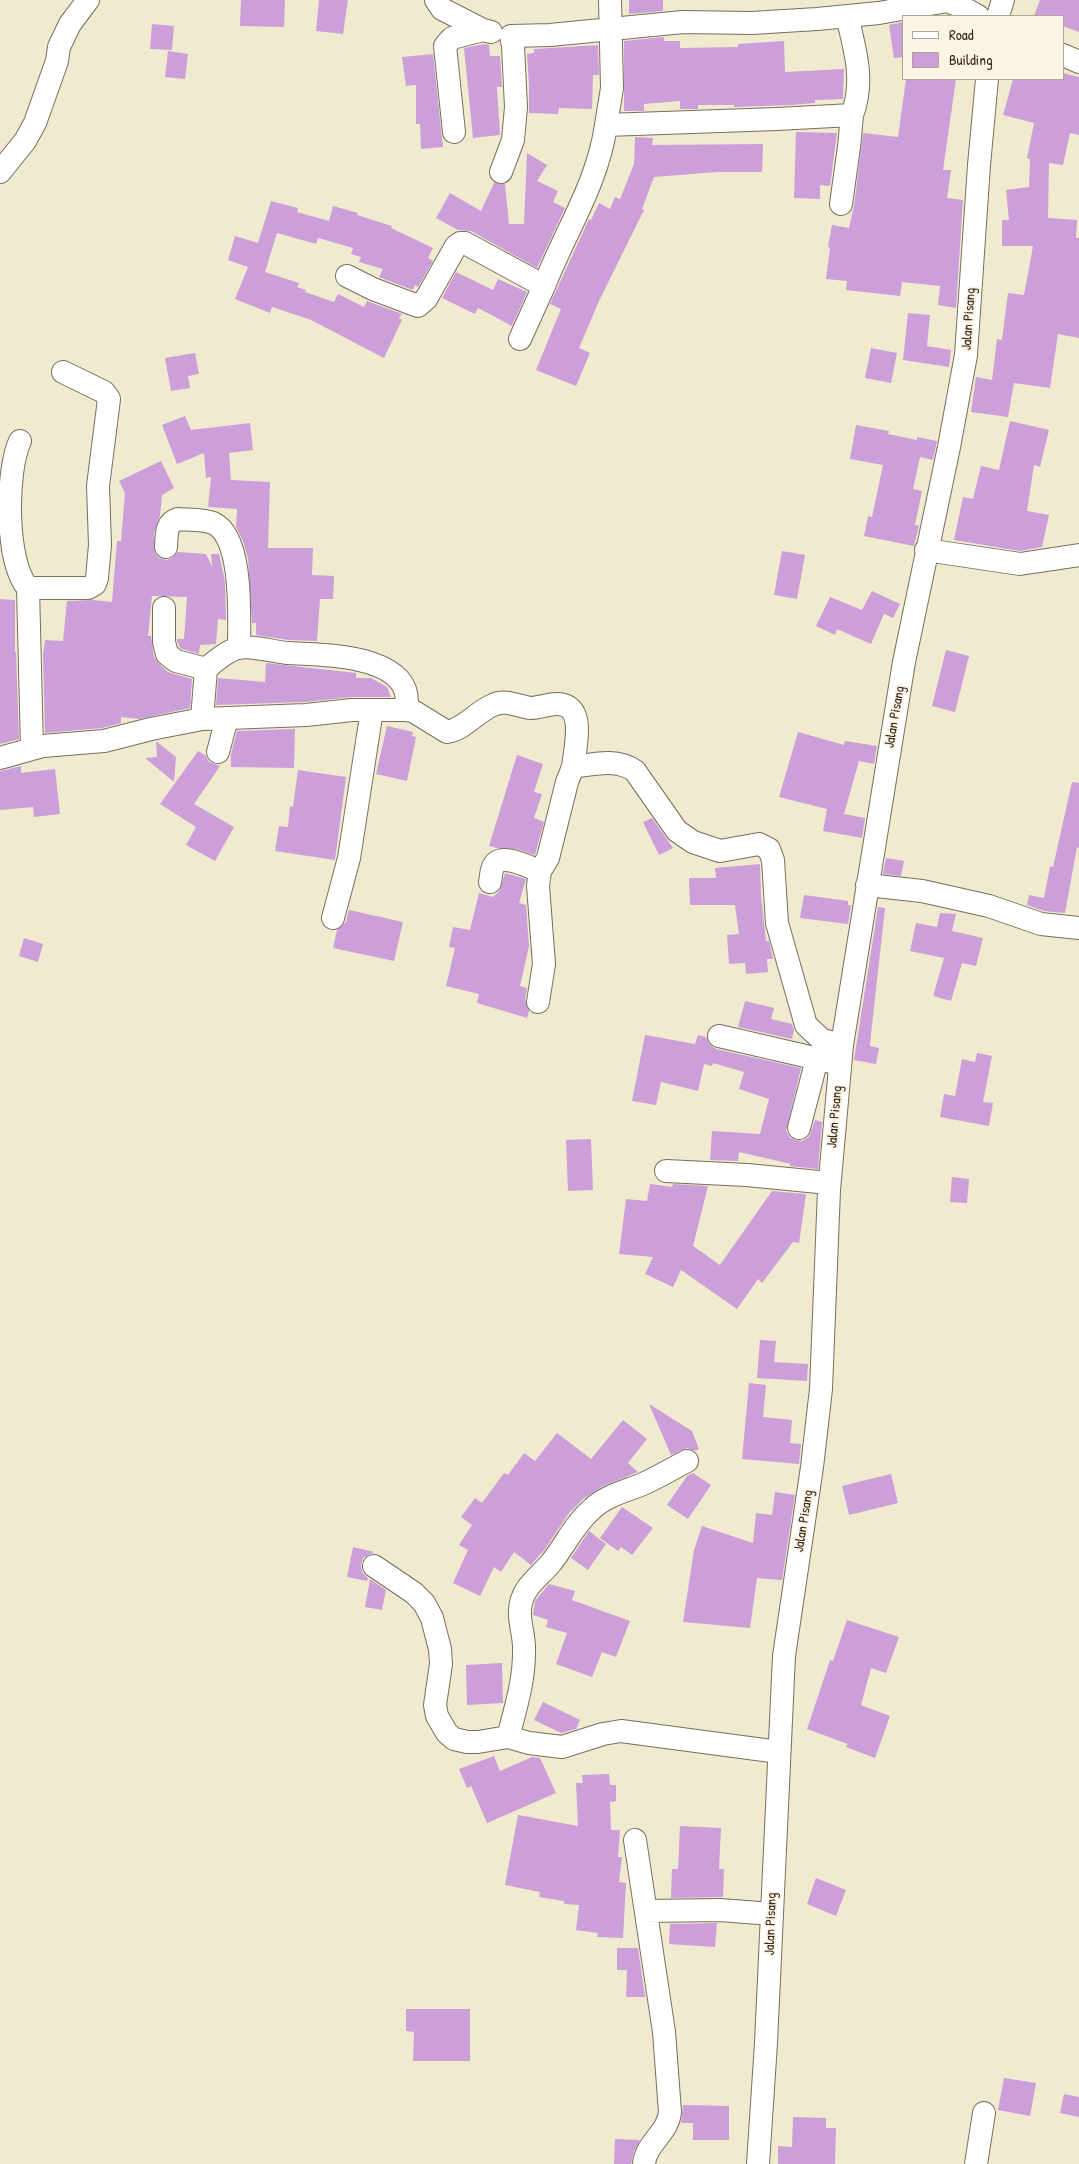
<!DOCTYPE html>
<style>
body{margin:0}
#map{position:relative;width:1079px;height:2164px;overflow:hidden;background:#f0eacf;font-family:"Patrick Hand",sans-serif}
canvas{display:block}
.legend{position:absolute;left:902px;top:15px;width:162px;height:65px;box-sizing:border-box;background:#fcf5e5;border:1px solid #afa495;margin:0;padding:6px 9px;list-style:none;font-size:15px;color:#3b2a1e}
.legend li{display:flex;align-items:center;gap:10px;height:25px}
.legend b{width:25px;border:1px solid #afa495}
</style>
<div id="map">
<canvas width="1079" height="2164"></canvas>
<ul class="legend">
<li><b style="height:6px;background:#fff"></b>Road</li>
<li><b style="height:14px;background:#cc9fda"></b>Building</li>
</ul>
</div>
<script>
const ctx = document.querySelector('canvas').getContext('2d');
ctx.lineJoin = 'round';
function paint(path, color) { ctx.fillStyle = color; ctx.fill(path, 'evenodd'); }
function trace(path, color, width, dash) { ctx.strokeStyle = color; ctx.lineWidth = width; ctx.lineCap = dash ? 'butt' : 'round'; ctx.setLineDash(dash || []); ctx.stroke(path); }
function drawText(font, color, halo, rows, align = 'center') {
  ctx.font = font + ' "Patrick Hand",sans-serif'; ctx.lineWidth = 4; ctx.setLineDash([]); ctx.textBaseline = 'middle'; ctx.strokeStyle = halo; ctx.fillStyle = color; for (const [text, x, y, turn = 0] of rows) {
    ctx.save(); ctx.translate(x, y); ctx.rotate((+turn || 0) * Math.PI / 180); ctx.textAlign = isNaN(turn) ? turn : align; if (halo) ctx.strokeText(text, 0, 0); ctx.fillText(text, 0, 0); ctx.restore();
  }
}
paint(new Path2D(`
 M241 0H285L284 27 240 26Z
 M319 0H348L343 34 316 31Z
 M629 0H663V11L629 14Z
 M1040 0H1079V32L1063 26V16H1034Z
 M903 22V57L894 58 889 25Z
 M152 24 174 26 172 50 150 49Z
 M664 37V41H680V48L738 47V44L784 41 785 72 844 69 843 99 815 100V103L791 105 734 107V105H698V109H680V101L644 104V111H624V41Z
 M484 44 489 45 490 56H500L502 87H497L500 135 473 138 464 48Z
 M598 45 599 75H593L592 109 559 108 558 114 529 113V85L527 54 534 53V49Z
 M168 51 188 54 185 79 165 77Z
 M433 54 443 147 421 149 420 124H416V85L406 86 402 57Z
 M1063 73 1079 77V135L1070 133 1063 165 1049 163 1048 218 1077 220 1076 238H1079V338L1058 334 1050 388 1014 383 1008 417 971 412 976 377 992 380 997 339 1002 340 1008 293 1024 295 1033 246H1002V220H1009L1006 190 1029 187 1030 159 1027 158 1034 123 1003 115 1007 101 1013 79H1063Z
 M906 79H956L943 170H951L947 198 963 200 956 308 938 305 940 286 902 282 900 296 846 290 847 281 826 279 830 248 828 247 832 225 849 228 854 206 863 133 898 137Z
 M796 132 837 133 830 186 820 185V199L794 198Z
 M635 137 653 138 652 145 763 144 762 172H717L654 177 642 209 644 210 599 301 579 348 590 353 576 386 536 370 561 309 550 304 589 219 591 220 599 203 610 209 615 197 620 199 634 164Z
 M527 153 547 165 537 181 558 191 553 202 565 208 537 268 471 231 458 230 436 218 450 193 481 211 494 183 505 184 509 224H524Z
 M271 201 298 208 297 212 329 221 333 206 358 213 357 215 392 226 391 228 433 248 428 258 433 261 418 287 415 285 413 290 379 277 383 269 359 262 361 257 351 254 353 248 318 238 316 244 277 233 265 272 299 283 297 287 306 290 305 292 334 302 338 294 364 307 367 301 402 314 399 318 402 320 384 358 311 320 272 307 270 313 235 299 248 267 228 260 235 236 258 243Z
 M456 272 493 290 498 279 527 292 512 326 478 308 475 314 442 298Z
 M908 313 930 315 927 346 951 350 949 367 903 360Z
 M871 348 897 353 891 383 865 378Z
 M195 353 199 374 188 376 190 388 171 391 165 358Z
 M185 416 191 430 250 423 253 450 229 453 231 480 270 482 268 548H313L312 575 334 576 333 599H320L317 641 289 640 256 635V623H252L248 559 243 541 236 527 237 509 208 507 211 477 206 478 204 453 177 464 162 425Z
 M1010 421 1049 430 1040 467 1034 465 1027 511 1049 515 1042 547 1020 551 954 540 963 497 973 499 981 466 999 470Z
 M856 425 889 431 888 434 917 440V437L937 441 933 460 920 457 913 489 922 491 915 525 919 526 914 546 864 536 868 516 872 517 883 465 850 459Z
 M161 461 174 488 162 495 160 516 154 533 155 553 159 558 166 560 172 558 178 552 206 554 212 566 211 554H219L225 581 226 620 218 619 216 644 200 645 199 654 182 649 179 646 177 640V639H184L187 597 152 596 148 636H151L154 657 159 664 168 672 192 679 190 708 139 719 121 717V723L102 728 45 733 43 655 45 640 63 641 67 601 93 600 112 602 117 541H121L125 493 119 481Z
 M782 551 805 555 797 599 774 595Z
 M872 591 900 604 893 618 884 614 871 644 837 629 835 635 816 626 830 597 862 610Z
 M0 599 15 600V652H16L19 739 0 744Z
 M946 650 969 656 955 712 932 706Z
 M266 663 356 673V678H371L387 687 391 697H352L305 702 216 705 218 678 265 682Z
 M387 726 413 732 412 736 416 737 407 781 376 774Z
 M295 729 294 768 231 767V754L237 731Z
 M798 732 844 745 845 741 877 746 874 764 859 761 844 814 865 818 862 838 823 831 827 809 779 797Z
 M156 741 176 757 174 782 145 758 157 757Z
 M198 751 205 755 209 762 220 766 194 804 234 827 215 861 186 845 196 827 160 804Z
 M517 755 543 764 534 792 542 794 534 818 544 822 535 855 517 849 497 848 489 846Z
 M21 766V773L55 769 60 814 34 817 33 807 0 810V771Z
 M298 770 346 777 335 860 275 851 279 826 288 827 290 806 293 807Z
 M1072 782 1079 783V848L1077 847 1065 913 1044 911 1027 905 1029 895 1044 898 1050 866 1053 867Z
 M652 818 673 848 659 855 643 822Z
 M886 858 904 861 901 876 883 874Z
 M760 864 761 895 766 941H769L773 959H767L768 972 746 974 745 963 729 964 727 935 739 934 735 905H690L689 878H716L715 868Z
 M505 873 526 879 519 903 526 905 529 946 520 986 527 988 525 1000 529 1011 527 1018 477 1003 479 994 446 986 455 948 449 947 453 927 470 930 479 893 493 897 500 890Z
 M804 895 848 901V905H851L848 924 800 918Z
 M878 907 885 908 871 1034 870 1046 879 1048 876 1064 854 1060Z
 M349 910 403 922 394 961 333 948 337 930 346 922Z
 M940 913 956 914 952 931 983 938 976 966 962 963 951 1001 933 996 944 958 910 951 916 923 937 927Z
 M24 938 43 944 38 962 19 956Z
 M745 1001 774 1008 771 1019 792 1024 794 1030 792 1039 738 1027Z
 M645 1035 695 1044 698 1035 706 1037 710 1045 716 1049 801 1068 786 1131 790 1138 802 1141 809 1137 815 1120 822 1122 818 1169 789 1166 791 1164 739 1152 738 1161 710 1160 712 1131 760 1134 769 1099 739 1089 744 1072 713 1063 712 1066 704 1064 698 1091 661 1082 656 1105 632 1101Z
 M977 1053 992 1056 983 1102 993 1103 989 1126 940 1117 944 1094 955 1096 962 1059 975 1062Z
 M591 1139 593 1190 568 1191 566 1140Z
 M952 1177 969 1179 967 1203 950 1202Z
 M650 1184 672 1187 673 1184 708 1186 693 1246 720 1265 772 1191 806 1194 799 1243 793 1242 762 1283 758 1279 737 1309 681 1270 673 1287 645 1274 653 1257 619 1254 626 1199 647 1201Z
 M760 1340 776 1341 774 1362 808 1364 807 1381 757 1378Z
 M749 1383 766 1385 763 1417 792 1420 790 1443 801 1444 799 1464 742 1459Z
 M649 1404 692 1431 699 1449 695 1451 687 1448 671 1455Z
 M623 1420 647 1439 628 1463 638 1472 603 1486 583 1499 569 1513 545 1549 531 1565 514 1552 501 1572 494 1567 480 1596 453 1583 468 1550 459 1545 472 1525 461 1517 475 1498 482 1503 504 1473 508 1475 524 1453 535 1461 557 1433 591 1459Z
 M693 1473 711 1485 688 1519 667 1505 687 1476Z
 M891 1474 898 1503 849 1515 842 1486Z
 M775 1492 795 1495 782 1580 757 1578 750 1628 683 1622 694 1550 702 1526 753 1543 756 1513 772 1515Z
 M622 1507 653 1528 632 1555 621 1547 618 1551 600 1538Z
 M589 1531 606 1544 588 1570 571 1558Z
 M353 1547 374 1552 363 1558 361 1565 362 1572 368 1578 367 1581 347 1577Z
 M370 1579 386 1590 382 1610 365 1607Z
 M549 1584 575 1591 572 1600 630 1621 616 1657 602 1652 592 1677 556 1664 567 1633 546 1627 548 1620 533 1615 535 1601Z
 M847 1620 899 1637 886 1673 871 1668 861 1705 890 1716 875 1758 846 1747 848 1744 807 1729 830 1660 833 1661Z
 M502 1663 503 1703 467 1705 466 1665Z
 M543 1702 580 1720 576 1729 561 1733 534 1720Z
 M494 1756 500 1771 532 1757 540 1758 556 1793 487 1823 471 1786 467 1788 459 1769Z
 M609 1774 610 1785H616V1801L610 1802 611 1830H620L618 1857H622L619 1882 626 1883 623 1938 597 1937 598 1933 576 1930 579 1905 564 1904V1901L539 1897 540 1892 505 1885 518 1815 578 1826 576 1783H583L582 1775Z
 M680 1826 721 1828 719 1869H724L723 1897 671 1898 672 1869H678Z
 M816 1878 846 1890 836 1916 807 1904Z
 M717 1923 715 1947 669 1944 670 1924Z
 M617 1948H638L645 1997H626L627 1970H617Z
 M406 2009H470V2061H413L414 2032 406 2031Z
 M1004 2078 1036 2083 1030 2116 998 2110Z
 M1064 2094 1079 2097V2117L1060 2113Z
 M683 2105 729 2106V2140H693V2123H681Z
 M793 2117 826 2118V2128H836L835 2164H778V2146L792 2147Z
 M615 2139 640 2140 634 2151 631 2164H614Z`), '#cc9fda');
const minor = new Path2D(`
 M436 0 442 9 483 30 491 32
 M610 0 612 88 606 125 777 119 852 115C865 81 855 50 847 16
 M998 16 1003 0
 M1063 55 1079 62
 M454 132 445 46 452 38 483 30
 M0 172 25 141 35 123 57 61 59 47 70 24 88 0
 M501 172 513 140 516 107 513 46 511 36 550 35 683 22 752 23 817 19 879 13 947 1 960 6 978 16
 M841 204 849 147 852 115
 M347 276 373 289 418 306 426 299 456 246 460 243H465L544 286C565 232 598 183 606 125
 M520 339 544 286
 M20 441C6 471 5 562 28 588L32 749
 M166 547C167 536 165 523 178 519 188 520 203 519 213 523 244 537 239 619 239 648
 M926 550 1020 564 1079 555
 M28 588H88L95 584 97 578 100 545 98 486 109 399 104 392 63 372
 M164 608V642L167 654 176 661 206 669
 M202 719 206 669C215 661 227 651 238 648 251 645 274 652 288 653 324 655 417 654 406 710
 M218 752 227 718
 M0 758 43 746 104 741 151 729 202 719 306 715 352 710H406L413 711 447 732C465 729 476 712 493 705 506 699 517 706 530 708 539 708 548 704 557 704 587 704 575 747 573 767 594 764 617 758 635 771L677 831 693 842 720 851 759 844 769 849 773 860 777 923 806 1025 822 1040 842 1045
 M490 882C491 878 491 871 493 867 500 851 528 867 540 871
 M867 885 922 891 989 906 1041 924 1079 928
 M333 918 349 858 372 710
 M538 1002 544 964 538 886 540 871 548 858 567 782 573 767
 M719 1036 840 1064
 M799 1128 817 1059
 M666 1171 747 1175 829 1183
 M374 1566 414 1593 424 1603 432 1618 440 1649 441 1664 435 1705 437 1716 447 1733 454 1739 467 1742H478L508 1737 529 1743 562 1747 603 1734 621 1731 779 1752
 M508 1737C516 1707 525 1678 524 1647 524 1635 519 1622 520 1610 521 1588 538 1578 550 1564 565 1546 574 1524 592 1509 605 1496 626 1491 643 1484 658 1477 672 1469 687 1461
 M635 1840 664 2032 670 2112C668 2133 646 2143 644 2164
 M646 1911 720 1910 772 1914
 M758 2164 766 2043 784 1656 812 1467 821 1389 829 1190 842 1045 904 662 949 447 966 355 979 165 987 79
 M976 2164 984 2113`);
trace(minor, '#7a6d5c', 24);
trace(minor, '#fff', 22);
drawText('14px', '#3b2a1e', '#fcf5e5', [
 ["Jalan Pisang",969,319,-86],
 ["Jalan Pisang",895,717,-80],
 ["Jalan Pisang",835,1117,-85],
 ["Jalan Pisang",804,1521,-81],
 ["Jalan Pisang",771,1924,-88]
]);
</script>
